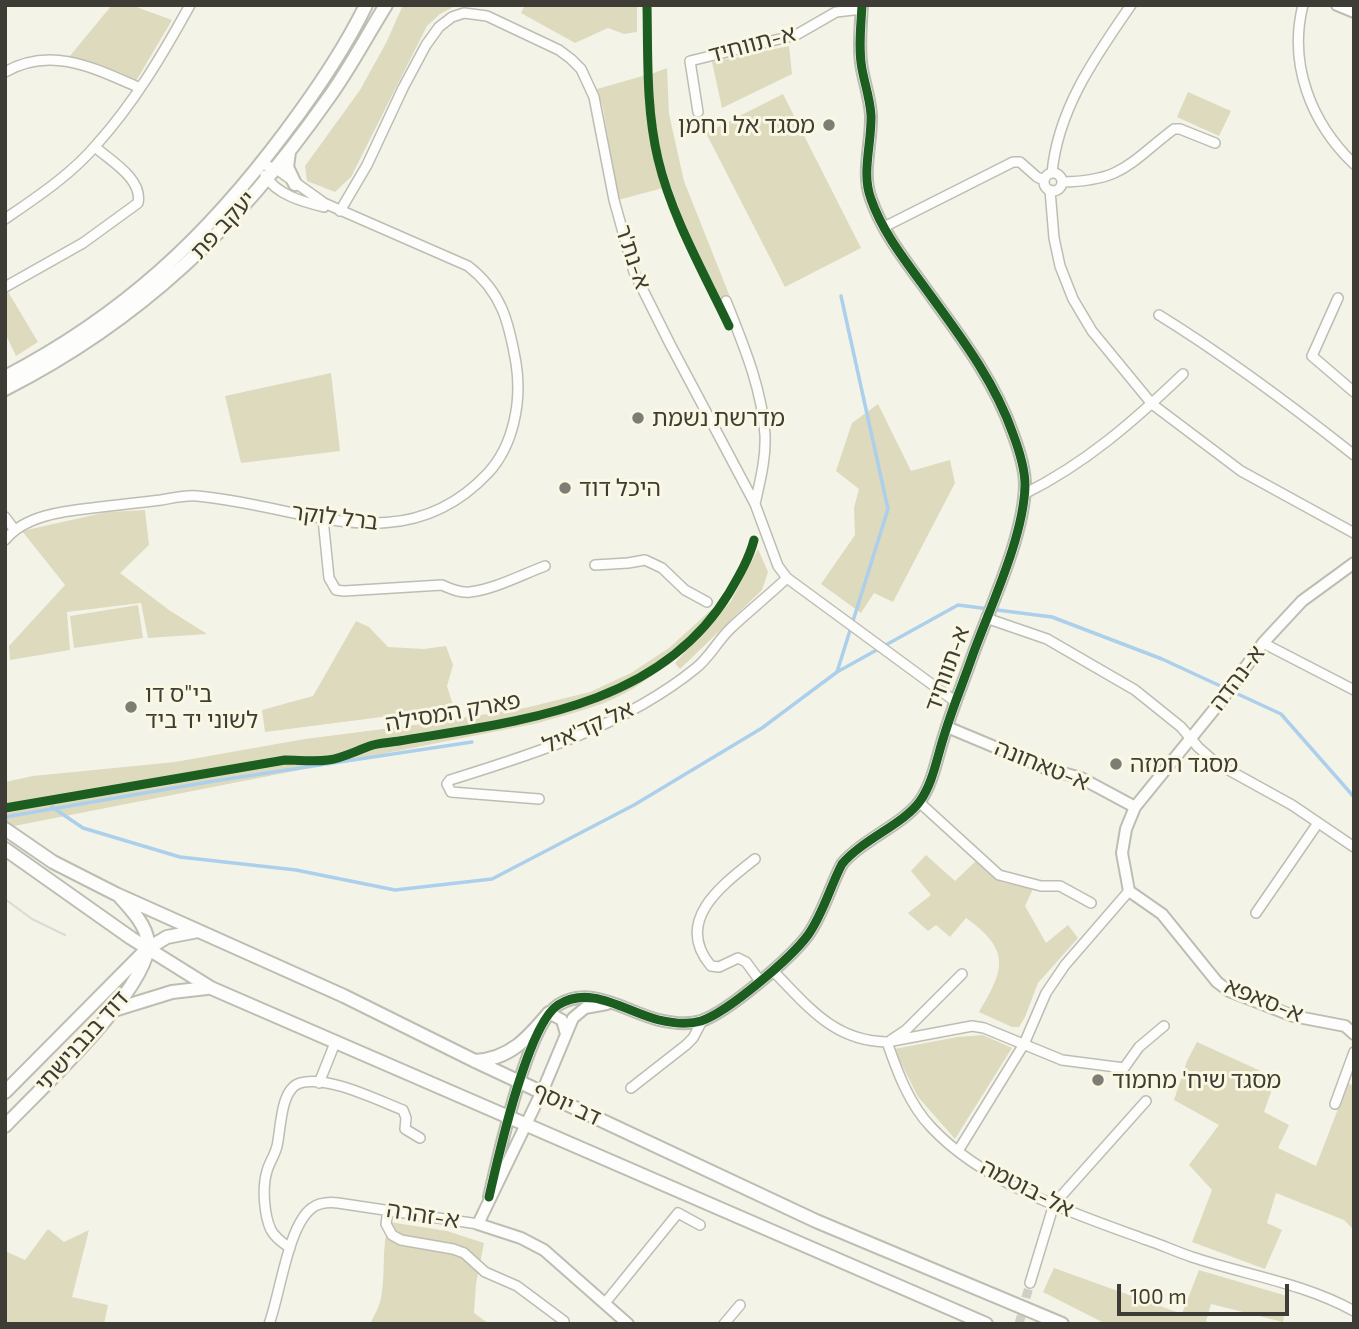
<!DOCTYPE html>
<meta charset="utf-8">
<style>
body{margin:0}
#map{position:relative;width:1359px;height:1329px;overflow:hidden;background:#f4f3e8;font-family:"Exo 2",sans-serif}
canvas{display:block}
.frame{position:absolute;inset:0;border:7px solid #3e3d35;pointer-events:none}
.scale{position:absolute;left:1117px;top:1284px;width:172px;height:32px;box-sizing:border-box;border:4px solid #3e3d35;border-top:0;padding-left:9px;font-size:21px;line-height:24px;white-space:nowrap;color:#3e3d35;-webkit-text-stroke:5px #faf7e2;paint-order:stroke}
</style>
<div id="map">
<canvas width="1359" height="1329"></canvas>
<div class="frame"></div>
<div class="scale">100 m</div>
</div>
<script>
const ctx = document.querySelector('canvas').getContext('2d');
ctx.lineJoin = 'round';
function paint(path, color) { ctx.fillStyle = color; ctx.fill(path, 'evenodd'); }
function trace(path, color, width, dash) { ctx.strokeStyle = color; ctx.lineWidth = width; ctx.lineCap = dash ? 'butt' : 'round'; ctx.setLineDash(dash || []); ctx.stroke(path); }
function drawText(font, color, halo, rows, align = 'center') {
  ctx.font = font + ' "Exo 2","Noto Sans Hebrew",sans-serif'; ctx.lineWidth = 6; ctx.setLineDash([]); ctx.textBaseline = 'middle'; ctx.strokeStyle = halo; ctx.fillStyle = color; for (const [text, x, y, turn = 0] of rows) {
    ctx.save(); ctx.translate(x, y); ctx.rotate((+turn || 0) * Math.PI / 180); ctx.textAlign = isNaN(turn) ? turn : align; if (halo) ctx.strokeText(text, 0, 0); ctx.fillText(text, 0, 0); ctx.restore();
  }
}
paint(new Path2D(`
 M112 5H131L172 20 136 81 89 61 69 57Z
 M403 5H457L440 14 427 26 351 177 335 192 307 181 305 166 360 90 386 43Z
 M525 5H637V32L624 34 608 28 575 43 521 13Z
 M789 46 792 74 722 108 712 62Z
 M667 68 669 114 684 181 730 297 719 301C699 255 676 209 663 160 655 132 654 102 651 74Z
 M646 75 653 140 663 188 618 200 603 108 597 89Z
 M1188 92 1231 111 1219 136 1177 117Z
 M783 94 861 248 785 287 706 133Z
 M5 290H7L38 342 16 356 5 333Z
 M331 373 340 451 241 463 225 396Z
 M878 404 911 471 950 460 955 483 893 602 874 593 861 613 821 584 855 535 854 508 859 489 836 471 852 423Z
 M145 510 149 545 120 573 169 610 207 634 148 638 141 603 67 612 70 650 10 660 9 646 65 585 22 531 107 512Z
 M758 549 768 572 762 590 680 669 675 663 716 618C690 641 667 667 637 686 607 706 569 714 534 724L9 827 5 824V782L33 776 175 762 305 739 430 723 525 708 590 692 631 673 669 648 711 610 718 616 731 601Z
 M138 605 143 638 74 648 70 616Z
 M356 621 369 627 388 647 424 649 446 646 453 665 447 686 453 705 436 710 265 732 262 710 313 696Z
 M926 855 955 881 977 860 1001 882 1033 889 1025 906 1046 943 1068 925 1078 938 1038 983 1025 1017 1019 1027H1012L979 1012C1005 969 1011 950 966 918L950 937 936 925 928 931 908 913 931 895 911 871Z
 M983 1035 1012 1048 955 1139 918 1097 894 1049 957 1037Z
 M1197 1042 1276 1078 1264 1112 1289 1125 1278 1148 1316 1166 1348 1083 1354 1086V1230L1344 1220 1276 1193 1267 1223 1282 1230 1265 1269 1192 1242 1212 1190 1189 1165 1219 1125 1174 1100 1187 1061Z
 M389 1222 447 1231 484 1243 476 1284 474 1313 489 1324H370C374 1316 379 1307 381 1298 386 1272 381 1247 389 1222Z
 M48 1229 64 1242 89 1230 72 1297 108 1305 104 1324H5V1251L25 1260Z
 M1054 1268 1182 1314 1199 1270 1287 1296 1283 1322 1211 1304 1206 1321 1208 1324H1106L1043 1292Z`), '#dedabe');
trace(new Path2D(`
 M837 672 888 509 841 296
 M52 807 83 828 180 857 296 870 395 890 492 879 634 805 762 728 837 672 958 605 1052 617 1162 659 1281 714 1354 797
 M5 817 214 781 472 742`), '#acd0eb', 3.5);
trace(new Path2D(`
 M1019 1324 1030 1283`), '#d0cfc4', 9, [9, 4.5]);
const minor = new Path2D(`
 M1303 5C1288 64 1311 123 1354 164
 M5 72C52 45 96 69 140 88
 M698 112 690 61 796 35 836 12 862 9
 M1052 173C1058 109 1095 57 1131 5
 M1044 182a9 9 0 1 1 18 0a9 9 0 1 1-18 0Z
 M265 175C276 195 304 202 324 207
 M1062 182C1123 181 1129 163 1174 129H1180L1215 143
 M1050 190 1054 238 1060 266 1073 299 1092 331 1152 404 1241 471 1354 533
 M340 211 367 165 403 88 426 45 439 27 452 17 464 13 487 16 559 50 571 59 581 69 594 97 614 200 634 272 670 344 755 504 778 566 787 578 956 702
 M5 219C37 197 72 174 97 144 134 103 163 54 190 5
 M884 227 1013 162H1020L1037 177 1044 180
 M5 287 83 243 138 203C143 179 111 161 95 147
 M1338 298 1312 356 1354 392
 M726 301C743 344 762 388 765 435 766 459 760 481 755 504
 M1159 315C1227 357 1291 405 1354 455
 M1024 494C1085 464 1134 421 1183 374
 M5 517 14 529
 M323 519 329 578 336 590 344 591 442 585C451 589 460 593 470 592 495 589 521 575 545 566
 M5 540C24 516 63 511 92 508 115 505 138 503 161 500 173 498 185 495 197 496 301 505 403 564 488 473 514 445 522 400 516 363 509 323 502 292 468 266L324 203 275 168 260 164
 M595 565 628 563 645 560 662 568 685 590 707 602
 M986 618 1047 639 1135 690 1181 727 1198 747 1216 763 1292 805 1354 847
 M1263 643 1354 690
 M539 799 451 792 447 784 450 780C534 754 626 725 696 668 710 657 718 640 731 628 749 611 769 595 787 578
 M919 802 999 875 1041 886H1060L1091 903
 M755 859C722 885 673 921 711 966L719 967 738 958 746 962 760 981
 M1256 913 1318 823
 M773 971C808 1006 833 1041 887 1042L972 1026 984 1028 1062 1060 1124 1068 1139 1047 1164 1026
 M891 1040 906 1030 962 974
 M887 1042C897 1071 909 1104 931 1127 984 1184 1075 1214 1147 1240 1162 1245 1177 1252 1192 1257 1246 1275 1303 1283 1354 1311
 M319 1083 335 1043
 M631 1088 686 1045 693 1038 702 1021
 M1335 1104 1354 1052
 M958 1151 1024 1044 1046 993 1065 965 1129 891
 M388 1210 386 1224 392 1235 401 1240 453 1249 464 1253 485 1272 517 1286 564 1321
 M290 1248C283 1243 275 1238 271 1230 264 1215 262 1187 267 1171 269 1163 275 1155 277 1146 281 1130 280 1089 300 1083 328 1075 377 1100 403 1110L406 1118 405 1129 420 1138
 M1030 1283 1054 1204 1146 1101
 M605 1303 678 1213 700 1225
 M269 1324C280 1295 288 1225 312 1208 320 1202 329 1202 338 1203L478 1224
 M724 1324 740 1305`);
const tertiary = new Path2D(`
 M1337 5 1354 12
 M1354 563 1302 601 1263 643 1221 701 1135 807 1126 829 1122 853 1129 891 1162 914 1217 982 1229 991 1293 1016 1345 1026 1354 1034
 M947 727 1045 768 1081 778 1135 807
 M607 1004 585 1008 573 1018 545 1085 478 1224 521 1238 544 1250 628 1324
 M549 1013 562 1020 566 1034
 M489 1197C498 1158 527 1025 558 1005 591 984 626 1012 659 1020 672 1023 688 1025 701 1021 728 1012 791 958 808 935 823 914 830 887 842 864 863 839 904 824 920 801 933 783 937 757 944 736 952 709 963 683 972 657 990 607 1024 537 1025 485 1025 468 1019 450 1013 434 994 379 957 332 923 285 904 259 882 231 871 199 861 173 872 143 871 115 870 99 865 85 862 69 858 48 861 26 862 5`);
const secondary = new Path2D(`
 M289 152 287 167 295 184
 M5 377C124 315 207 237 286 131 316 91 344 50 366 5
 M5 389C141 320 240 224 327 100 349 70 366 37 386 5
 M5 829 53 862 116 894 344 996 475 1061 816 1221 1062 1324
 M5 849 131 938 211 988 986 1324
 M117 1009 172 992 207 988
 M475 1061C510 1059 528 1038 549 1013
 M5 1092 147 949 167 937 198 931
 M5 1126C37 1092 152 986 148 942 146 925 131 909 120 897`);
trace(minor, '#bebdb4', 12);
trace(tertiary, '#bebdb4', 14);
trace(secondary, '#bebdb4', 16);
trace(minor, '#fdfdfc', 9);
trace(tertiary, '#fdfdfc', 10);
trace(secondary, '#fdfdfc', 12);
trace(new Path2D(`
 M5 899 32 919 65 935`), '#dadad6', 2);
trace(new Path2D(`
 M647 5C648 56 646 109 658 159 672 218 704 273 729 326
 M5 808 285 760C299 760 313 762 328 760 344 758 357 750 373 745 381 743 391 742 399 741 519 721 659 708 729 593 739 576 749 559 754 540
 M489 1197C498 1158 527 1025 558 1005 591 984 626 1012 659 1020 672 1023 688 1025 701 1021 728 1012 791 958 808 935 823 914 830 887 842 864 863 839 904 824 920 801 933 783 937 757 944 736 952 709 963 683 972 657 990 607 1024 537 1025 485 1025 468 1019 450 1013 434 994 379 957 332 923 285 904 259 882 231 871 199 861 173 872 143 871 115 870 99 865 85 862 69 858 48 861 26 862 5`), '#1b5e20', 9);
for (const [x, y, r, color] of [
 [829,125,7,"#7e7d74"],
 [638,418,7,"#7e7d74"],
 [565,488,7,"#7e7d74"],
 [131,707,7,"#7e7d74"],
 [1116,764,7,"#7e7d74"],
 [1098,1080,7,"#7e7d74"]
]) { const dot = new Path2D(); dot.arc(x, y, r, 0, 2 * Math.PI); ctx.fillStyle = color; ctx.fill(dot); trace(dot, '#faf7e2', 2.5); }
drawText('23px', '#3e3d35', '#faf7e2', [
 ["א-תווחיד",752,44,-15],
 ["יעקב פת",223,225,-47],
 ["א-נת'ר",633,257,71],
 ["ברל לוקר",335,517,7],
 ["א-תווחיד",947,669,-70],
 ["א-נהדה",1237,678,-53],
 ["פארק המסילה",453,712,-10],
 ["אל קד'איל",588,727,-24],
 ["א-טאחונה",1042,765,22],
 ["א-סאפא",1264,1000,22],
 ["דוד בנבנישתי",82,1041,-48],
 ["דב יוסף",567,1104,25],
 ["אל-בוטמה",1027,1188,27],
 ["א-זהרה",423,1215,9]
]);
drawText('23px', '#3e3d35', '#faf7e2', [
 ["מסגד אל רחמן",815,125,"right"],
 ["מדרשת נשמת",652,418],
 ["היכל דוד",579,488],
 ["בי\"ס דו",145,694],
 ["לשוני יד ביד",145,720],
 ["מסגד חמזה",1130,764],
 ["מסגד שיח' מחמוד",1112,1080]
], 'left');
</script>
